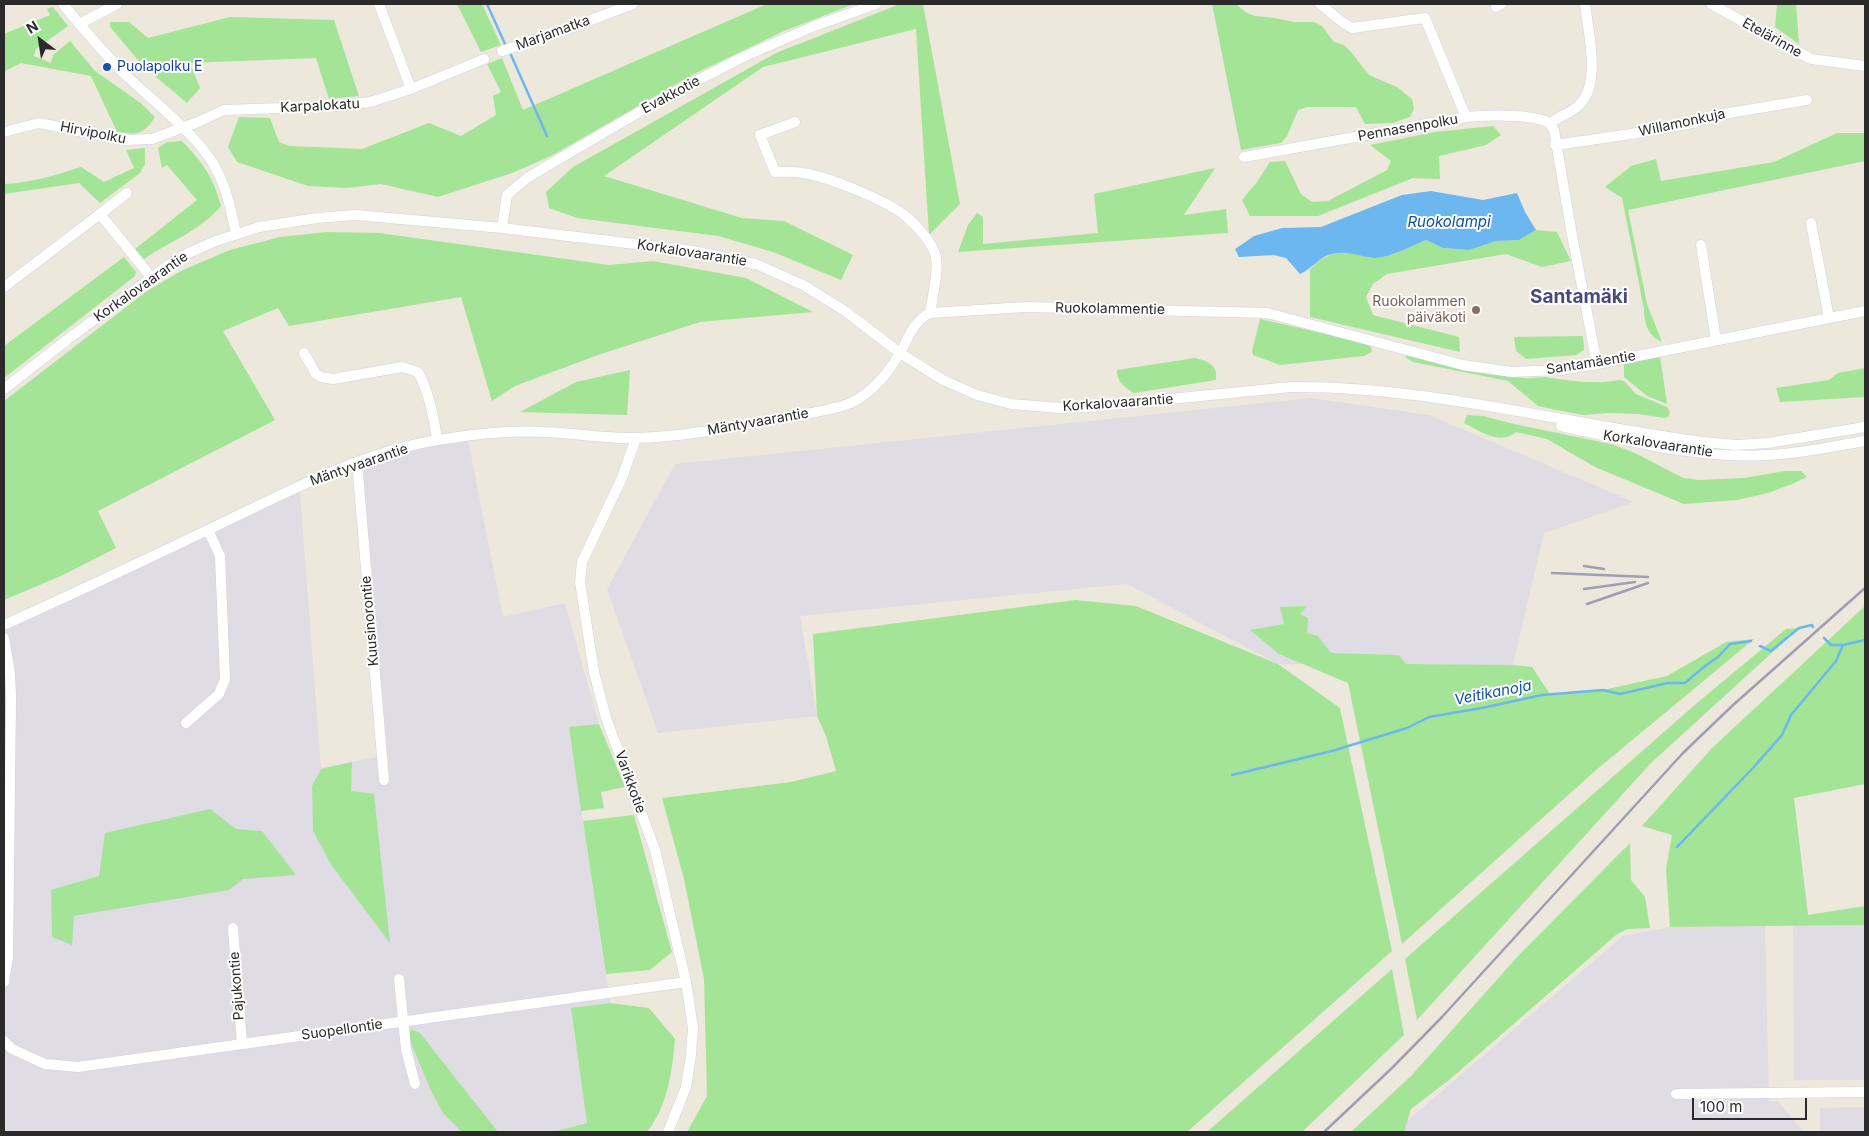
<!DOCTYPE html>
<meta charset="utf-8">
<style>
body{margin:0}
#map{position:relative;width:1869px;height:1136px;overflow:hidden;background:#ece8db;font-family:Inter,sans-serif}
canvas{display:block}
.frame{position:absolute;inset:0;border:5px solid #2a2a2a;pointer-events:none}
.north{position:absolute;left:15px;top:15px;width:50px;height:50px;-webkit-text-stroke:4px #fff;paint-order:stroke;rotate:329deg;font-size:14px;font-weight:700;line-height:20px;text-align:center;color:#2a2a2a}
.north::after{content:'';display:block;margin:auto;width:18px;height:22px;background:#2a2a2a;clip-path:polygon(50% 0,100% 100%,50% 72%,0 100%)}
.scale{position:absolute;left:1692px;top:1098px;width:115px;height:22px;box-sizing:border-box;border:2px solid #2a2a2a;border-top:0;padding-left:6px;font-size:15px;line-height:18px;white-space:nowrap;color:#2a2a2a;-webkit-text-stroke:4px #fff;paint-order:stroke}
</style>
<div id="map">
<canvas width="1869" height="1136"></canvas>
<div class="frame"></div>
<div class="north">N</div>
<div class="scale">100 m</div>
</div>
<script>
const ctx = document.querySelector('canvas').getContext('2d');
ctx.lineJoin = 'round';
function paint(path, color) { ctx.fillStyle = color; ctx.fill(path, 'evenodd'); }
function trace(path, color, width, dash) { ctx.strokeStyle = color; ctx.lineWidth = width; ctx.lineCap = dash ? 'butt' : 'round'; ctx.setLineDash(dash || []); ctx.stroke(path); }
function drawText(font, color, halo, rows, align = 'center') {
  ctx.font = font + ' Inter,sans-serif'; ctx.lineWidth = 4; ctx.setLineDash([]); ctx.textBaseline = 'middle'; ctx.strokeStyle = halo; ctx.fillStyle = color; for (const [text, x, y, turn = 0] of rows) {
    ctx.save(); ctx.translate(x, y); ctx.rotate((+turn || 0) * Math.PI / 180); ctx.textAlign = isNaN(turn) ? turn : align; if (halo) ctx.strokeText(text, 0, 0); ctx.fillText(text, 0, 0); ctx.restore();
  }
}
paint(new Path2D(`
 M1311 398 1429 415 1634 502 1544 533 1513 665 1278 664 1127 584 800 616 817 716 658 733 607 589 675 464Z
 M466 430 503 617 565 603 599 724 569 728 610 1003 571 1009 587 1123 553 1132H4V620L299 481 321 768 382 756 358 456Z
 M1865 925V1080H1794L1793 926Z
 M1765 926 1769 1101H1778L1803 1132H1394L1623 936 1670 927Z
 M1865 1107V1132H1812L1820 1131V1108Z`), '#e0dce4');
paint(new Path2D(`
 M457 4H482L501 45 481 52Z
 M767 4H854L784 31 694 74 551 156 512 173 438 197 381 184 347 188 308 186 237 162 228 147 239 117 270 118 279 142 289 146 362 149 429 123 461 136 496 115 493 96 501 92 487 64 502 58 523 110Z
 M900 4H923L960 204 929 235 916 29 763 67 604 176 742 218 784 221 853 255 841 280 773 252 718 236 577 218 549 208 546 192 573 167 776 53Z
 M1212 4H1236L1247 13 1255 16 1275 18 1294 22H1314L1322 26 1334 42 1344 45 1351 52 1369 75 1397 87 1412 99 1414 109 1410 117 1393 123 1365 124 1356 107H1307L1298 110 1287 136 1281 143 1241 150Z
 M1777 4H1796L1799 44 1775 27Z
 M53 7 68 26 36 49 34 56 51 63 53 55 70 41 95 71 142 104 155 117C143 135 138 135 117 132L91 76 21 63 5 71 4 68V34L50 15 47 9Z
 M230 17 334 20 359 96 329 99 316 58 190 63 200 88 187 103 143 66 110 27V22H129L148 38Z
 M1493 126 1501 135 1486 145 1439 156 1440 179 1413 178 1318 216H1250L1242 200 1257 182 1270 162 1285 161 1301 194 1312 202 1328 201 1387 170 1391 161 1370 145 1435 132Z
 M1837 133H1865V161L1628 210 1647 304 1662 342C1648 336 1644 323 1644 309L1622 198 1605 187 1631 166 1656 159 1661 181 1774 162Z
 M182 141C203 163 213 176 221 206 200 231 170 241 144 259L135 249 197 200 167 165 162 168 158 148 167 142Z
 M145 148V164L140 173 100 203 79 183 4 194V184C31 183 55 175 81 167L104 182 134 168 126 150Z
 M1215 168 1184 215 1226 209 1228 233 958 252 968 225 977 213 983 217V244L1098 233 1094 194Z
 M1536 230 1557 232 1571 261 1542 267 1506 254 1387 274 1373 284 1366 297 1373 315 1459 337 1460 352 1310 317V270C1321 257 1334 251 1351 253 1359 253 1367 257 1374 258 1387 258 1414 245 1426 240L1443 248 1469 250 1496 241 1519 240Z
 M326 232 379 233 609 265 653 261 746 278 813 312 700 322 598 355 515 386 492 401 461 297 289 326 278 308 223 331 275 420 98 511 116 548 61 576 4 600V401L147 291 183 270 230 250 280 237Z
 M124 257 136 272 135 276 4 378V346Z
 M1260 319 1362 342 1371 347 1372 352 1364 356 1280 365 1253 355 1252 351Z
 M1583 336 1584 350 1576 355 1526 359 1516 351 1514 337Z
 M1408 355C1446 364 1485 373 1524 378 1533 379 1542 376 1551 378 1574 381 1596 385 1619 380L1624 381 1636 394 1667 407 1670 412 1668 417 1664 418 1639 414 1607 413 1584 415 1556 410 1538 406 1508 381 1413 362 1405 357Z
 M1660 356 1667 404 1647 396 1624 377V364Z
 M1195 358C1208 361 1218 365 1216 380L1134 393C1125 388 1116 381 1117 370Z
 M1865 368V397L1780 402 1776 388 1829 380 1838 373Z
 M630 370 627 415 520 412 576 382Z
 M1467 415 1483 416 1514 424 1611 444 1635 453 1683 478 1699 480 1744 478 1785 471H1801L1807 477 1792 484 1768 493 1737 500 1684 504 1595 467 1547 439 1516 432C1499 446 1481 431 1464 423Z
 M1075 600 1136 606 1278 664 1340 708 1392 951 1187 1132H687L707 1096 704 979 684 879 662 798 791 782 836 771 826 736 817 716 813 634Z
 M1307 606 1300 614 1308 618 1307 633 1318 636 1331 653 1399 655 1406 664 1513 665 1532 667 1550 694 1603 690 1667 676 1726 642 1754 639 1595 771 1402 944 1348 683 1279 654 1250 630 1284 624 1280 607Z
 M1865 606V784L1794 798 1808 915 1865 906V925L1670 927 1666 869 1672 835 1642 826 1712 748Z
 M1799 628 1651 763 1417 1020 1405 959 1697 703 1786 629Z
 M599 724 625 787 601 792 604 808 581 811 569 727Z
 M352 762 351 791 374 794 390 943 332 866 313 831 312 786 321 769Z
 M210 809 236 829 262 831 296 875 243 879 229 890 74 916 72 945 52 937 51 890 99 876 105 833Z
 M634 815 672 952 650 970 606 974 583 821Z
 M1630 843 1631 880 1645 897 1650 928 1627 929 1616 935 1449 1080 1411 1109 1404 1132H1351L1412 1075 1518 956Z
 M1392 969 1404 1035 1303 1131 1207 1132Z
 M610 1003 649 1008 675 1039C672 1072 668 1105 647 1132H553L587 1123 571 1008Z
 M411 1029 420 1033 498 1132H462L444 1114 432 1093 409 1038Z`), '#a4e497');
paint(new Path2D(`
 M1431 191 1483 200 1517 193 1525 212 1536 230 1519 240 1496 241 1469 250 1443 248 1426 240C1414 245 1388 258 1375 258 1360 257 1349 250 1332 254 1320 256 1312 269 1300 274L1286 258 1274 255 1239 257 1235 249 1254 236 1282 228 1321 227 1402 195Z`), '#6cb7f0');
trace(new Path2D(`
 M487 4 505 44
 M511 55 547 136
 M1824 638 1831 645H1843L1865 640
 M1760 646 1771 651 1799 628 1812 625 1813 627
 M1232 775 1332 751 1407 728 1429 717 1482 708 1542 695 1603 690 1620 694 1668 683H1685L1705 666 1718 657 1730 644 1751 641
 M1677 847 1753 768 1782 735 1791 715 1836 661 1843 645`), '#6cb7f0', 2.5);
const minor = new Path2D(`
 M63 4C84 30 107 57 131 80 157 104 197 136 214 165 226 185 231 210 236 233
 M379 4 411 89
 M1320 4 1342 22 1352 28 1425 18 1466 117
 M1711 4 1811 59 1865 66
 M1496 7 1501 4
 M79 24 117 4
 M502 51 562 31 633 4
 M1550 123C1559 117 1570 113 1578 106 1602 86 1588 31 1585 4
 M4 132 39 123 125 140 152 139 198 122 224 110 338 106 370 102 411 89 484 59
 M1555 145 1631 134 1693 123 1711 116 1807 100
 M1244 157 1466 117C1491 115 1528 113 1550 123L1554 130 1572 235 1597 364
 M100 214 127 193
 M1811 223 1829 318
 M502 228 507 195 527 178 547 166 658 101 743 57 812 27 876 4
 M1701 245 1716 340
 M4 287 100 214 151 277
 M930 313 1026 307 1267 313 1463 365 1512 372 1560 370 1597 364 1865 311
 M304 353 316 374 321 377 333 379 402 367 418 372C429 392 434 417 437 440
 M4 389 68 339 178 258 213 242 259 227 317 218 356 215 502 228 693 251 756 264 803 285 845 311 900 353 943 380 977 395 1011 404 1060 408 1089 407 1291 387C1429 386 1566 424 1703 442L1736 445 1768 443 1865 427
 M1561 426C1629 441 1697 459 1767 455 1800 454 1833 446 1865 441
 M636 438 622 478 582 562 580 582 594 672 606 718 655 850 686 982 693 1028 691 1055 686 1087 668 1132
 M357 462 384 780
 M4 625C75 593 145 560 216 526 287 492 359 453 438 440 473 434 509 430 544 432 575 433 605 439 636 438 681 437 727 428 772 420 795 415 819 413 842 406 867 399 887 375 900 353 908 339 914 320 930 313 932 299 939 271 936 257 933 244 919 228 909 219 891 202 827 176 802 173 793 171 784 172 775 172L760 135 795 122
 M4 638 10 673 11 697 8 957 4 982
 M186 723 219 694 225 679 220 556 208 530
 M233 928 242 1044
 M399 979 406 1049 415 1084
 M4 1041 12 1049 45 1064 78 1067 686 982
 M1676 1094 1865 1092`);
trace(minor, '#d0d1e3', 11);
trace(minor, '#fff', 10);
trace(new Path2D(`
 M1584 566 1604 569
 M1552 573 1648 577
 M1584 589 1635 582
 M1587 604 1648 583
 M1324 1132 1392 1068 1442 1017 1683 753 1732 706 1865 588`), '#9e9eb4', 2.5);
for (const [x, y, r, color] of [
 [107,67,5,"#1a4fb4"],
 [1476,310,5,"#8d6e63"]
]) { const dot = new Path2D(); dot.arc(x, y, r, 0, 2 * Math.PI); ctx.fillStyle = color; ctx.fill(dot); trace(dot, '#fff', 2); }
drawText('14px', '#2a2a2a', '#fff', [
 ["Marjamatka",553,33,-20],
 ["Etelärinne",1772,38,29],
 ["Evakkotie",671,95,-28],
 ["Karpalokatu",320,106,-3],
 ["Willamonkuja",1682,123,-12],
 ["Pennasenpolku",1408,128,-10],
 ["Hirvipolku",93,133,11],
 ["Korkalovaarantie",692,253,9],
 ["Korkalovaarantie",141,287,-35],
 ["Ruokolammentie",1110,309,1],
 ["Santamäentie",1591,363,-9],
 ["Korkalovaarantie",1118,403,-4],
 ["Mäntyvaarantie",758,422,-10],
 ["Korkalovaarantie",1658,444,9],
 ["Mäntyvaarantie",359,465,-19],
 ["Kuusinorontie",370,621,-95],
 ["Varikkotie",630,782,70],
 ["Pajukontie",237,986,-94],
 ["Suopellontie",342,1030,-8]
]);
drawText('14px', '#164399', '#fff', [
 ["Puolapolku E",117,67]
], 'left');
drawText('14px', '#785e54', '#fff', [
 ["Ruokolammen",1466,302],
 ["päiväkoti",1466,318]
], 'right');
drawText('italic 15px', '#0c529c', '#fff', [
 ["Ruokolampi",1449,222],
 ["Veitikanoja",1493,693,-11]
]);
drawText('bold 19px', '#494a7b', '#fff', [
 ["Santamäki",1579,297]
]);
</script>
